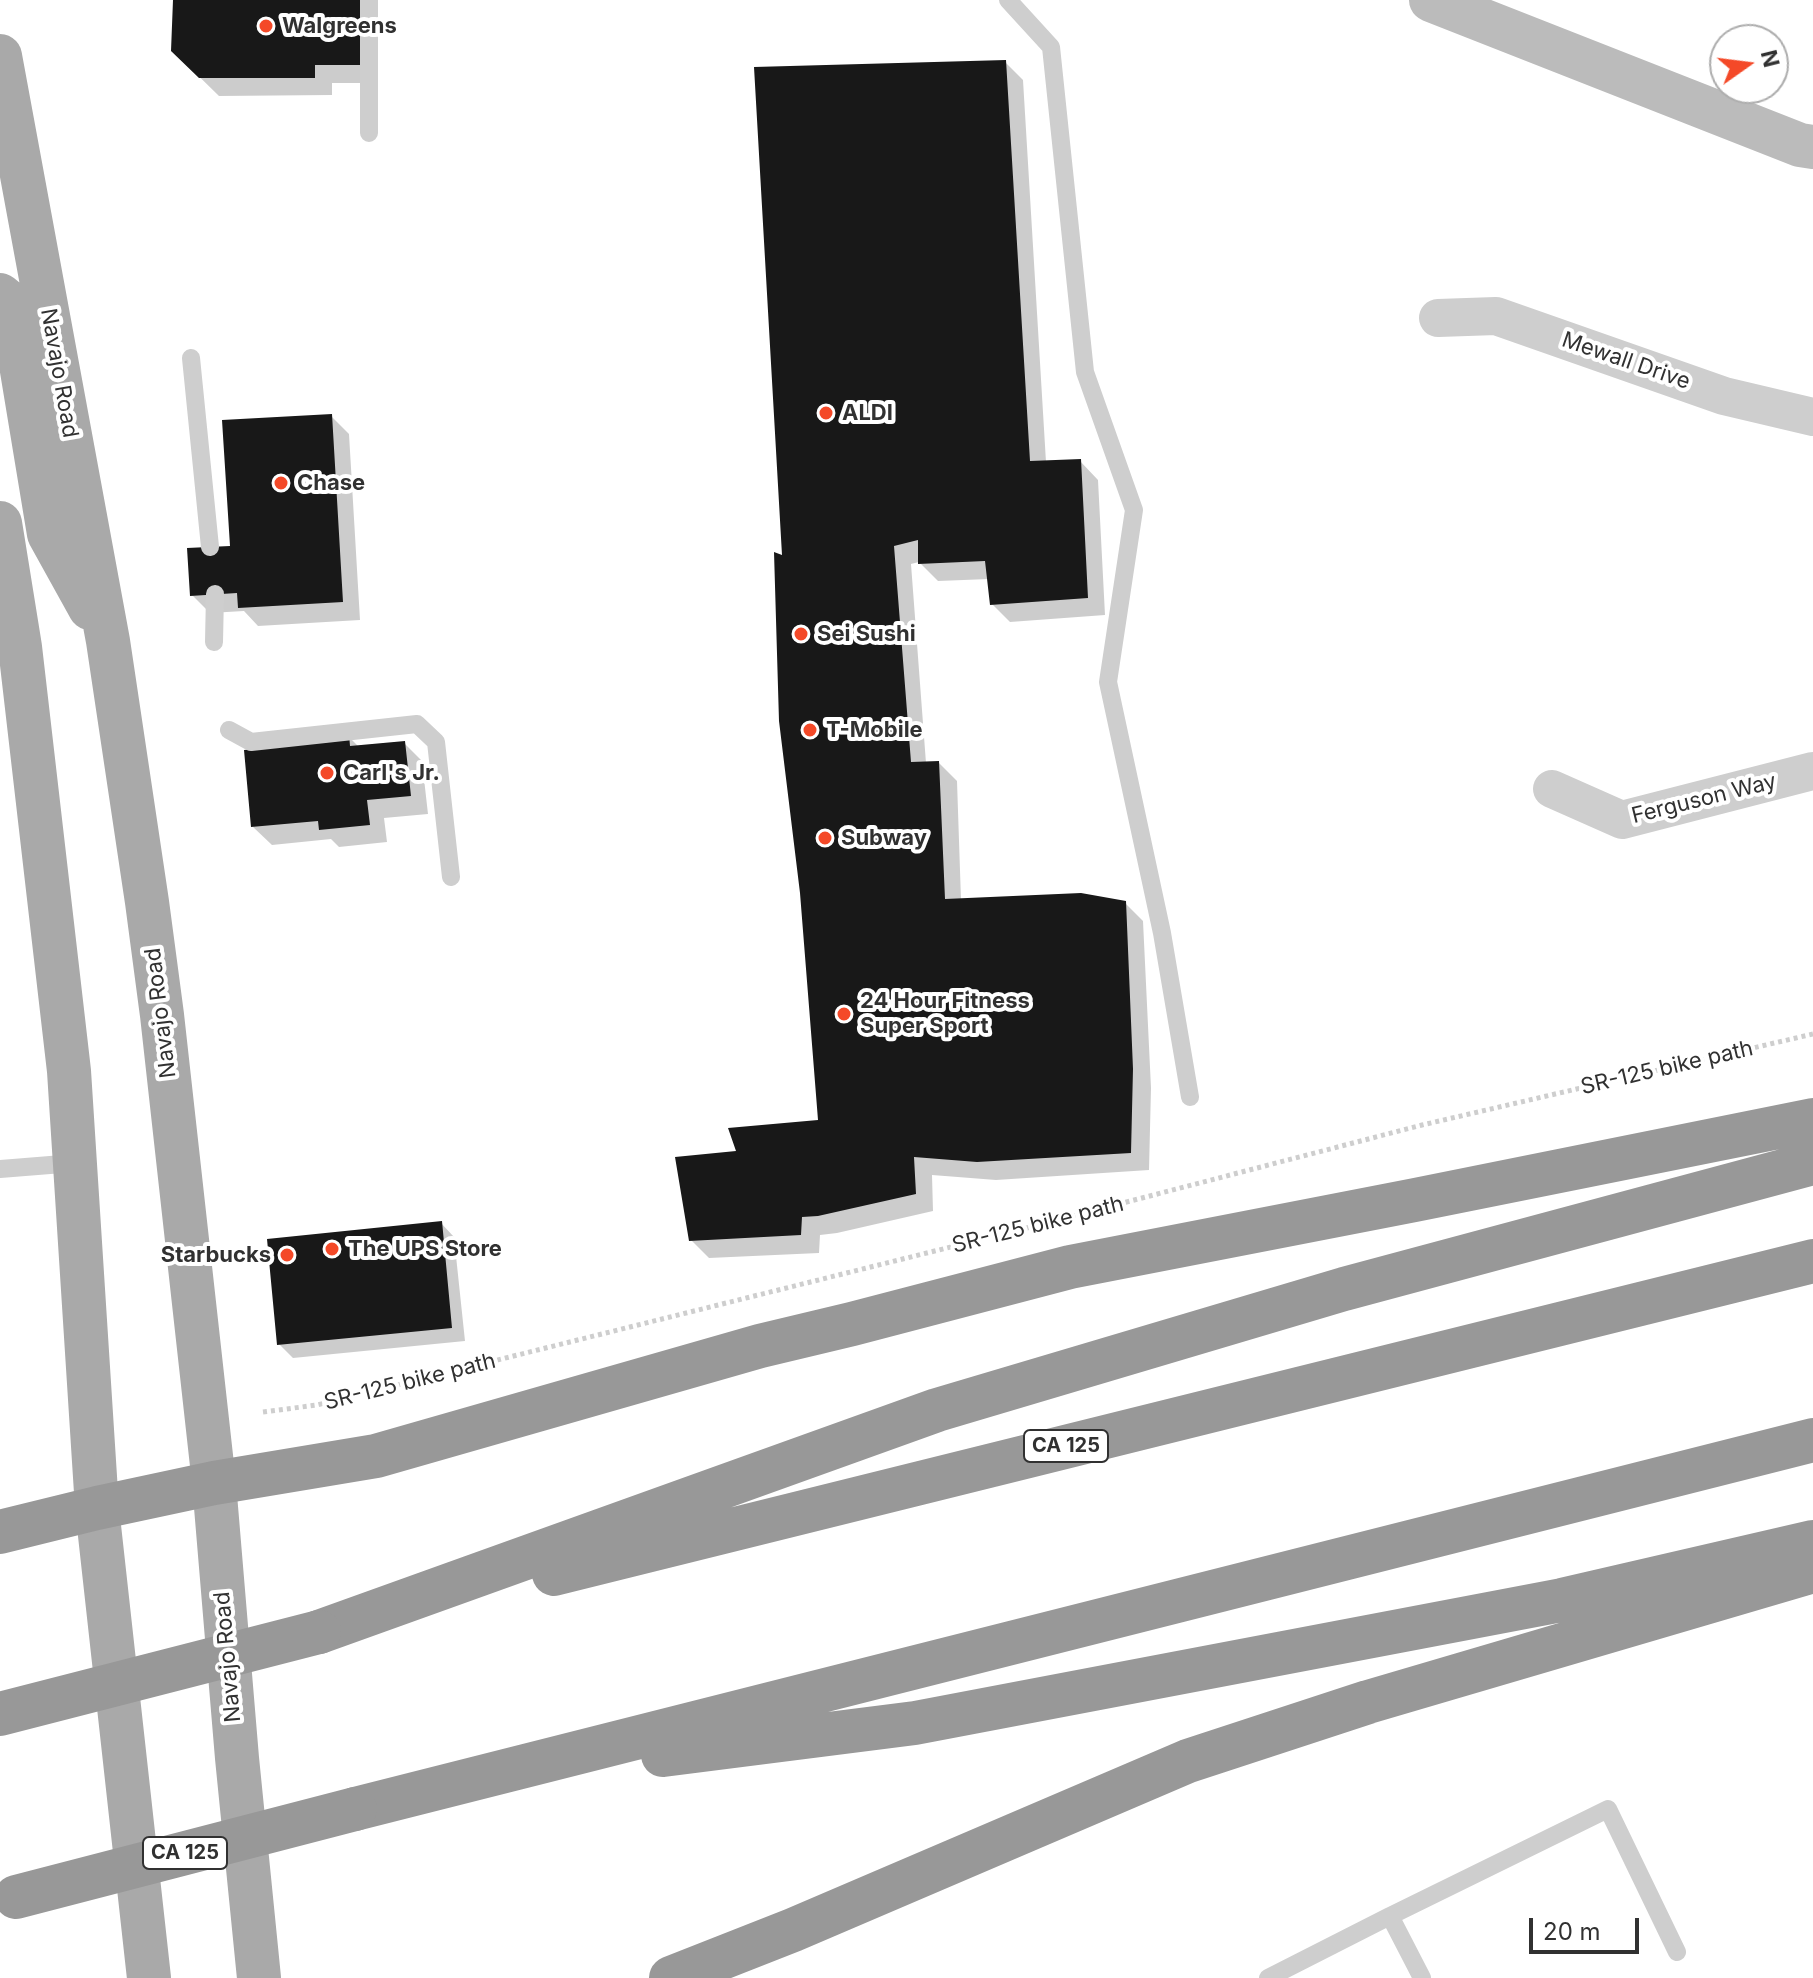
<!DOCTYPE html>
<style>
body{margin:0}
#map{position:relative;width:1813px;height:1978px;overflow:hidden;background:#fff;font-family:Inter,sans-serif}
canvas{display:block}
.north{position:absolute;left:1709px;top:24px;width:80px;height:80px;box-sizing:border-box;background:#fff;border:2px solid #adadad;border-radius:50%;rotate:76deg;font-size:22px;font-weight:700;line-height:32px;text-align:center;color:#313131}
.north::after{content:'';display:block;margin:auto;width:28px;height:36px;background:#f44928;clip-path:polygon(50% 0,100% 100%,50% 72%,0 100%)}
.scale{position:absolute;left:1529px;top:1918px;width:110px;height:36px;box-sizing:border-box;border:4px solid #313131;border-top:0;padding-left:10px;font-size:24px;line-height:28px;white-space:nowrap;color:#313131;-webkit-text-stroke:6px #fff;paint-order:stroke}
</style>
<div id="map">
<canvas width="1813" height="1978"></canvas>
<div class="north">N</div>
<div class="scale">20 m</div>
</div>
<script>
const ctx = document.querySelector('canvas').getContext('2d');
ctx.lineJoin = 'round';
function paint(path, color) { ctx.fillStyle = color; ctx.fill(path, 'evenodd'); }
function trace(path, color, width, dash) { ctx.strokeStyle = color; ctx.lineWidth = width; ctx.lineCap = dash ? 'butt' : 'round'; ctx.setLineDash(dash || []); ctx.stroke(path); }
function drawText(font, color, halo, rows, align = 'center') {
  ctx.font = font + ' Inter,sans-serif'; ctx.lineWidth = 8; ctx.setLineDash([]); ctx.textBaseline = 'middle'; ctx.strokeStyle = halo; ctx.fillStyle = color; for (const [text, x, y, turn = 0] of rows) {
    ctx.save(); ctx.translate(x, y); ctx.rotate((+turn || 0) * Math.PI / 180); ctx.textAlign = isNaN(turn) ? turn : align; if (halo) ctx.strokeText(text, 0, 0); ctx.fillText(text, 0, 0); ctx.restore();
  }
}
paint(new Path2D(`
 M175 0H377V83H332V95L219 96 173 51Z
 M1005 62 1023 80 1046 462 1080 461 1098 480 1105 615 1010 622 992 604 989 579 938 581 919 562 911 564 926 763H939L957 781 961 900 1125 903 1143 921 1151 1088 1149 1170 996 1180 932 1175 933 1211 837 1233 820 1235 819 1253 709 1258 691 1240 738 1152 820 1121 784 557Z
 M331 416 349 434 360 620 258 626 244 611 210 613 192 595 232 548Z
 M348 736 359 747 404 743 422 761 428 814 384 818 387 842 339 847 331 839 272 845 253 827Z
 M441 1223 454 1237 465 1341 293 1358 279 1344Z`), '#0003');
paint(new Path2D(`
 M173 0H360V65H315V78H199L171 51Z
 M1006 60 1030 461 1081 459 1088 598 990 605 985 561 918 564V540L894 546 911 762 939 761 945 899 1081 893 1126 901 1133 1069 1131 1153 977 1162 914 1157 916 1194 818 1216 802 1217 801 1235 689 1241 675 1157 736 1151 728 1128 818 1120 800 893 779 721 774 552 782 555 754 67Z
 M332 414 343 602 238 608 237 593 190 596 187 548 230 546 222 420Z
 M349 734 350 746 405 741 411 796 367 800 370 825 319 830 318 821 251 827 244 750 328 742Z
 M442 1221 452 1328 277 1345 267 1239Z`), '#181818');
trace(new Path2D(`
 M263 1412 317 1405 1023 1229 1422 1125 1813 1034`), '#cecece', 5, [4, 4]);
trace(new Path2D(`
 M1008 0 1051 47 1085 372 1134 510 1108 682 1162 933 1190 1097
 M369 133V0
 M191 358 210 547
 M214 642 215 594
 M229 730 251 742 417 724 436 742 451 877
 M0 1169 75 1163
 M1390 1916 1608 1809 1677 1952
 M1268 1978 1390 1916 1422 1978`), '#cecece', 18);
trace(new Path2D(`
 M1438 318 1496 316 1724 396 1813 417
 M1552 789 1622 820 1813 771`), '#cecece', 38);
trace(new Path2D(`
 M1431 0 1800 145 1813 147`), '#bbb', 44);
trace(new Path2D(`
 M0 56 108 641 147 902 162 1015 214 1483 237 1758 259 1978
 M0 295 11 304 49 534 90 608
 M0 523 20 647 69 1071 97 1508 149 1978`), '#a9a9a9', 44);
trace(new Path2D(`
 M0 1532 97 1508 214 1483 376 1456 760 1346 852 1324 1070 1267 1415 1200 1813 1120
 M554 1574 1813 1261
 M319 1632 937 1410 1344 1289 1813 1163
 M663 1755 915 1723 1562 1600 1813 1542
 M355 1809 1813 1440
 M671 1978 793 1930 1188 1761 1368 1702 1813 1571`), '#989898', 44);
trace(new Path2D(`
 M0 1714 319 1632
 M16 1897 355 1809`), '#989898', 44);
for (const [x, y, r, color] of [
 [266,26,8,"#f44928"],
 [826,413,8,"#f44928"],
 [281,483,8,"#f44928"],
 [801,634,8,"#f44928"],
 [810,730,8,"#f44928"],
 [327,773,8,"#f44928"],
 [825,838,8,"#f44928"],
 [844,1014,8,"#f44928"],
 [332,1249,8,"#f44928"],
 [287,1255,8,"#f44928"]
]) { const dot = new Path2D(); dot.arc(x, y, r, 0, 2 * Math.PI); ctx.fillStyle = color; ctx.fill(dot); trace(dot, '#fff', 3); }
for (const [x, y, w] of [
 [1066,1446,84],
 [185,1853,84]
]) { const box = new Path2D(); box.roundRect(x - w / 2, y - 16, w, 32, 6); ctx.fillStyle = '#fff'; ctx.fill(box); trace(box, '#313131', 2); }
drawText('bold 20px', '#313131', null, [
 ["CA 125",1066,1446],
 ["CA 125",185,1853]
]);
drawText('bold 22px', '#313131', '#fff', [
 ["Walgreens",282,26],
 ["ALDI",842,413],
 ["Chase",297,483],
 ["Sei Sushi",817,634],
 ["T-Mobile",826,730],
 ["Carl's Jr.",343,773],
 ["Subway",841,838],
 ["24 Hour Fitness",860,1001],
 ["Super Sport",860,1026],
 ["The UPS Store",348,1249],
 ["Starbucks",271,1255,"right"]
], 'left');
drawText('22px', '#313131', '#fff', [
 ["Mewall Drive",1626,361,19],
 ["Navajo Road",59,373,80],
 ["Ferguson Way",1704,799,-14],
 ["Navajo Road",161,1013,-97],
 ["SR-125 bike path",1667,1068,-13],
 ["SR-125 bike path",1038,1225,-14],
 ["SR-125 bike path",410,1382,-14],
 ["Navajo Road",228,1657,-95]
]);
</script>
